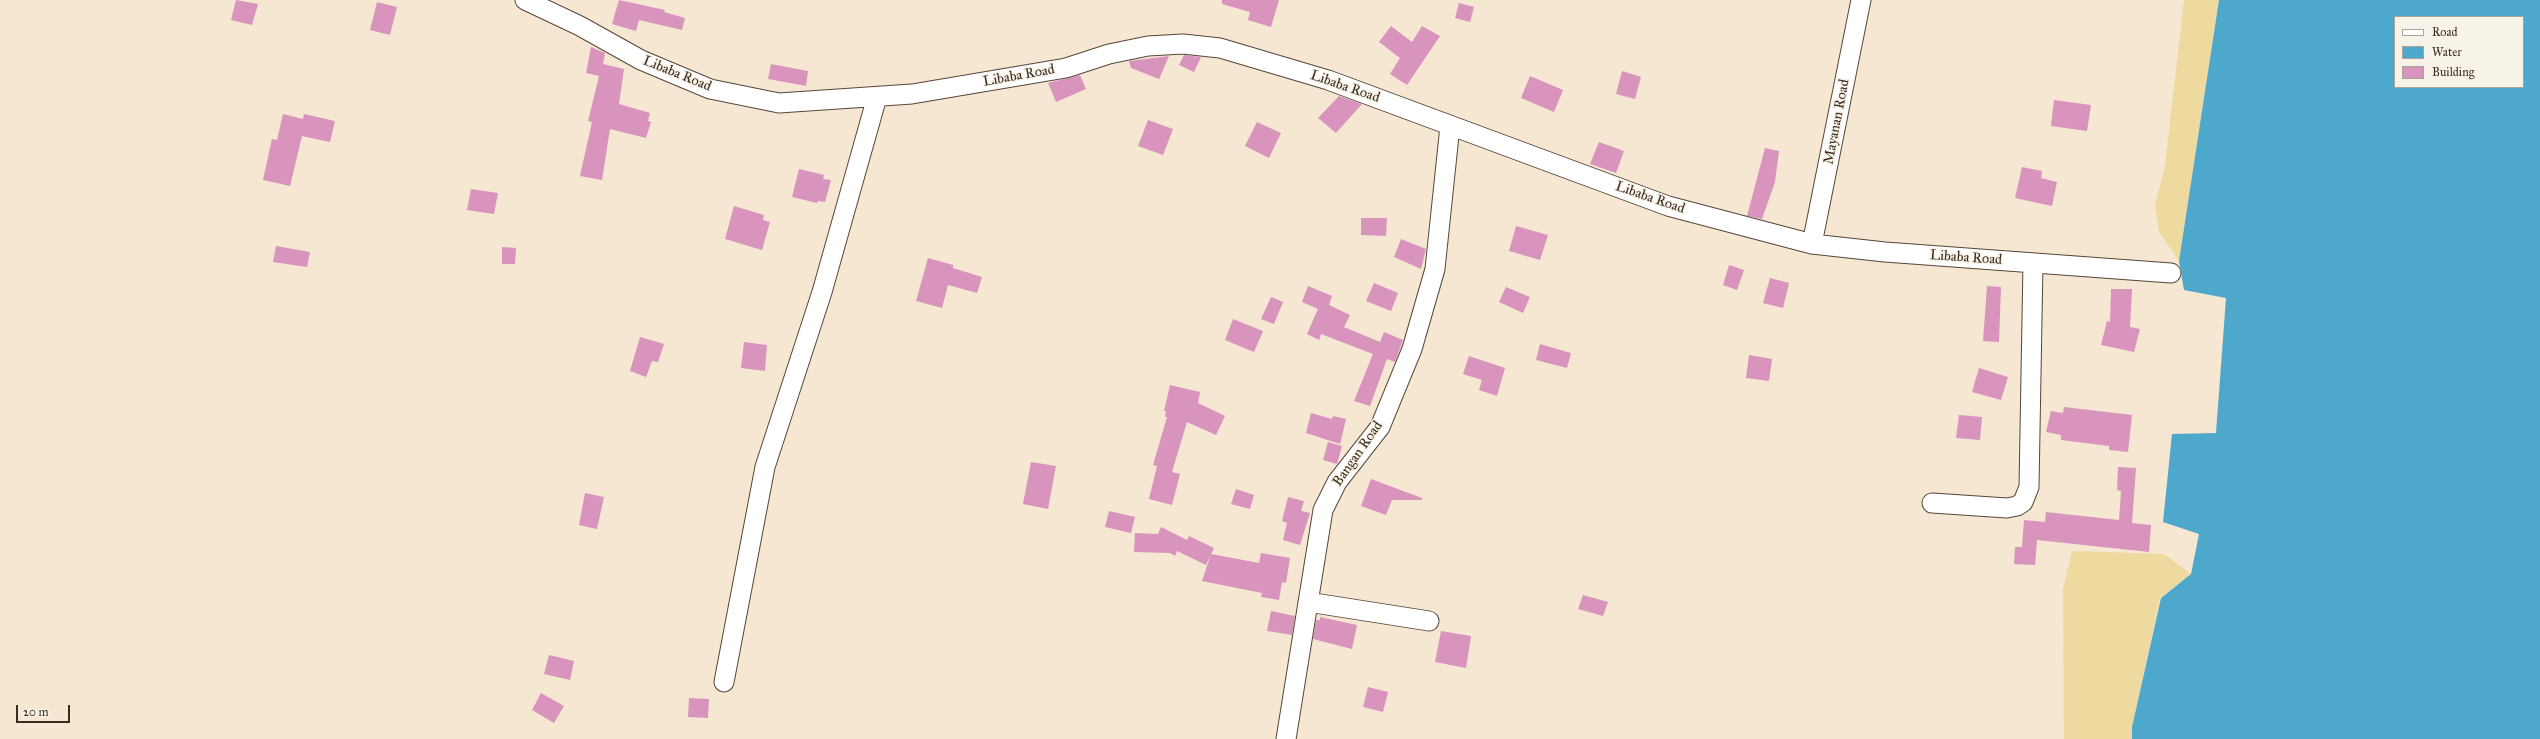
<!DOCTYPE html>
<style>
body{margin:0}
#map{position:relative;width:2540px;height:739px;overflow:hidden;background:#f5e7d1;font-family:"IM FELL Great Primer",serif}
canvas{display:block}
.legend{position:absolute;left:2394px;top:16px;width:130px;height:72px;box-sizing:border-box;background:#f7f3e8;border:1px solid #aca397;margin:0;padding:5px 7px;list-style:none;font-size:12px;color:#3b2a1e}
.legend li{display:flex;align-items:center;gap:8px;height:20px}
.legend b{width:20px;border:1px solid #aca397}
.scale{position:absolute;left:16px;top:705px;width:54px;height:18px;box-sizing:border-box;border:2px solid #3b2a1e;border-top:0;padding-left:5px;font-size:12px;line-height:14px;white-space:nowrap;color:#3b2a1e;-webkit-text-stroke:3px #f7f3e8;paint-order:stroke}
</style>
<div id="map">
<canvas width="2540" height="739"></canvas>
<ul class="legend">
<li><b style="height:5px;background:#fff"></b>Road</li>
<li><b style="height:11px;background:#4ea8cc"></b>Water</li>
<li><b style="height:11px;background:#d894bd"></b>Building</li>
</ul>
<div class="scale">20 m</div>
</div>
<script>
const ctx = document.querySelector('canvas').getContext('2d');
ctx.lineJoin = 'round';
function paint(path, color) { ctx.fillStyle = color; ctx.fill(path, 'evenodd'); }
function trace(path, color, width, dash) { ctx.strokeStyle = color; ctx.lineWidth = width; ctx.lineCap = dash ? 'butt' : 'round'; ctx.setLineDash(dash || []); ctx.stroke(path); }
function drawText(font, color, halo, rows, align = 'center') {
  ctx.font = font + ' "IM FELL Great Primer",serif'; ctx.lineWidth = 3; ctx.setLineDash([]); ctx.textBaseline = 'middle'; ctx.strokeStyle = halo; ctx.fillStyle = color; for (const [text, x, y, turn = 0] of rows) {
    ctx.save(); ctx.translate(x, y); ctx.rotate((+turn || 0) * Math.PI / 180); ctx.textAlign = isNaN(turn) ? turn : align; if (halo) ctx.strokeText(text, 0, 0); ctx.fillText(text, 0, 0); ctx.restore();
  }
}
paint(new Path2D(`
 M2184 0H2219L2179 261 2159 232 2155 205 2165 166Z
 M2072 551 2164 554 2191 574 2160 598 2132 727V739H2064L2063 589Z`), '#eeda9e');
paint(new Path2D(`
 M2219 0H2540V739H2132V727L2161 598 2191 574 2199 534 2163 522 2172 434 2216 433 2226 298 2184 290 2179 261ZM2395 17H2523V87H2395Z`), '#4ea8cc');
paint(new Path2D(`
 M236 0 258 4 252 25 231 20Z
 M619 0 665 10 664 12 685 18 682 30 639 20 636 31 612 24Z
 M1222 0H1279L1271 27 1248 20 1250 12 1222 4Z
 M377 2 397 7 390 35 370 30Z
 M1459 3 1474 7 1470 22 1455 18Z
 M1391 26 1412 42 1422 26 1440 36 1407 85 1390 74 1400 58 1379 42Z
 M591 47 605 53 603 64 624 69 619 104 650 113 648 121 651 122 646 138 610 129 602 180 580 176 592 122 588 121 599 76 586 73Z
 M1184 55 1201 57 1194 72 1179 65Z
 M1169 56 1159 79 1131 68 1129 61Z
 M771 64 808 71 806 86 768 79Z
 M1622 71 1641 77 1635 99 1616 94Z
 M1080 75 1086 89 1056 102 1048 83Z
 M1530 76 1563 90 1554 112 1521 98Z
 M1339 96 1362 104 1336 133 1318 118Z
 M2054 100 2091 105 2087 131 2051 126Z
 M283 114 303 119 304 114 335 121 330 142 302 136 290 186 263 180 272 139 277 140Z
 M1148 120 1173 129 1163 155 1138 146Z
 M1257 122 1281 133 1269 158 1245 146Z
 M1599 142 1624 151 1616 173 1590 164Z
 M1765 148 1779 151 1775 182 1762 219 1747 216Z
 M2022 167 2042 171 2041 178 2057 182 2052 206 2015 198Z
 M799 169 824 175 823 179 831 180 825 202 818 201 817 203 792 197Z
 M471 189 498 193 494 214 467 210Z
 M734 206 764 215 763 220 770 222 762 250 725 239Z
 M1361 218H1387L1386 236 1361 235Z
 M1516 226 1548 235 1540 260 1509 251Z
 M1401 239 1426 249 1421 269 1394 257Z
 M276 246 310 252 307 267 273 262Z
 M502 247 516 248 515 264H502Z
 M928 258 953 265V268L982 277 977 293 948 285 942 308 916 301Z
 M1729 265 1744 270 1737 290 1723 285Z
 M1770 278 1789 283 1783 308 1763 303Z
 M1374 283 1398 293 1391 311 1366 301Z
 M1308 286 1332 296 1329 305 1350 315 1344 327 1380 342 1384 332 1403 340 1395 362 1387 359 1370 406 1354 401 1373 354 1321 334 1319 340 1307 334 1318 309 1302 302Z
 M1987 286 2001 287 1999 342 1983 341Z
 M1506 287 1530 297 1523 313 1499 302Z
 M2111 289H2132L2130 327 2140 329 2134 352 2101 345 2107 321 2110 322Z
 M1271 297 1283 302 1274 324 1261 319Z
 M1233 319 1263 331 1254 352 1225 340Z
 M640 337 664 344 658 362 652 361 646 377 630 371Z
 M744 342 767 345 765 371 741 368Z
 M1540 344 1571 353 1567 368 1536 360Z
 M1749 355 1772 359 1769 381 1746 378Z
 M1469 356 1505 368 1497 396 1479 390 1482 380 1463 374Z
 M1979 368 2008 377 2001 400 1972 392Z
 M1170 385 1200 392 1198 403 1225 416 1216 435 1187 422 1172 472 1180 474 1172 505 1149 499 1157 466 1153 465 1167 417H1165L1166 411H1164Z
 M2064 407 2132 415 2128 452 2109 450V446L2061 440V435L2046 432 2051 411 2063 413Z
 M1311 413 1332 419 1333 416 1346 419 1340 444 1306 433Z
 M1959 415 1982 417 1980 440 1956 438Z
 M1328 442 1342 446 1337 464 1323 460Z
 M1031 462 1056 466 1048 509 1023 504Z
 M2118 467 2136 468 2132 523 2151 525 2149 552 2037 540 2035 565 2014 564 2015 547H2022L2024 520 2045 522 2046 512 2119 520 2121 491 2117 490Z
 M1371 479 1422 498V500H1392L1386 515 1361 506Z
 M1236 489 1254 495 1250 509 1231 504Z
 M585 493 604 497 597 529 579 525Z
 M1288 497 1304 501 1301 511 1310 513 1300 545 1283 540 1287 523 1282 521Z
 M1109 511 1135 517 1131 533 1105 527Z
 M1161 527 1187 540 1189 536 1214 548 1206 565 1177 551 1175 556 1170 553 1134 552 1135 533 1158 534Z
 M1261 553 1290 558 1286 583 1282 582 1279 600 1261 597 1262 593 1202 581 1211 554 1259 563Z
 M1583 595 1608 602 1603 616 1578 609Z
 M1271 611 1295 616 1292 635 1267 631Z
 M1320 617 1357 625 1352 649 1313 639 1316 620H1320Z
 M1441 631 1471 636 1466 668 1435 662Z
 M549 655 574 661 570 680 544 674Z
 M1368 687 1388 692 1383 712 1363 707Z
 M541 693 564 706 554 723 532 710Z
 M689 698 709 699 708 718 688 717Z`), '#d894bd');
const street = new Path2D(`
 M525 0 580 26 641 60 710 89 779 103 912 94 1066 68 1109 54 1148 46 1183 44 1220 48 1328 80 1668 206 1812 244 1885 252 2171 273
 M1812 244 1861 0
 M1932 503 2007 508 2017 506 2023 502 2029 487 2033 263
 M1308 602 1429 621
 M724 682 765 467 822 292 877 97
 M1286 739 1323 510 1337 482 1380 427 1412 349 1435 269 1450 126`);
trace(street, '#574639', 21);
trace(street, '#fff', 19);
drawText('14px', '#3b2a1e', '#f7f3e8', [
 ["Libaba Road",677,74,22],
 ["Libaba Road",1019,76,-10],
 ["Libaba Road",1345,87,19],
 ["Mayanan Road",1837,122,-79],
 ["Libaba Road",1650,198,19],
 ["Libaba Road",1966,258,4],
 ["Bangan Road",1358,454,-55]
]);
</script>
